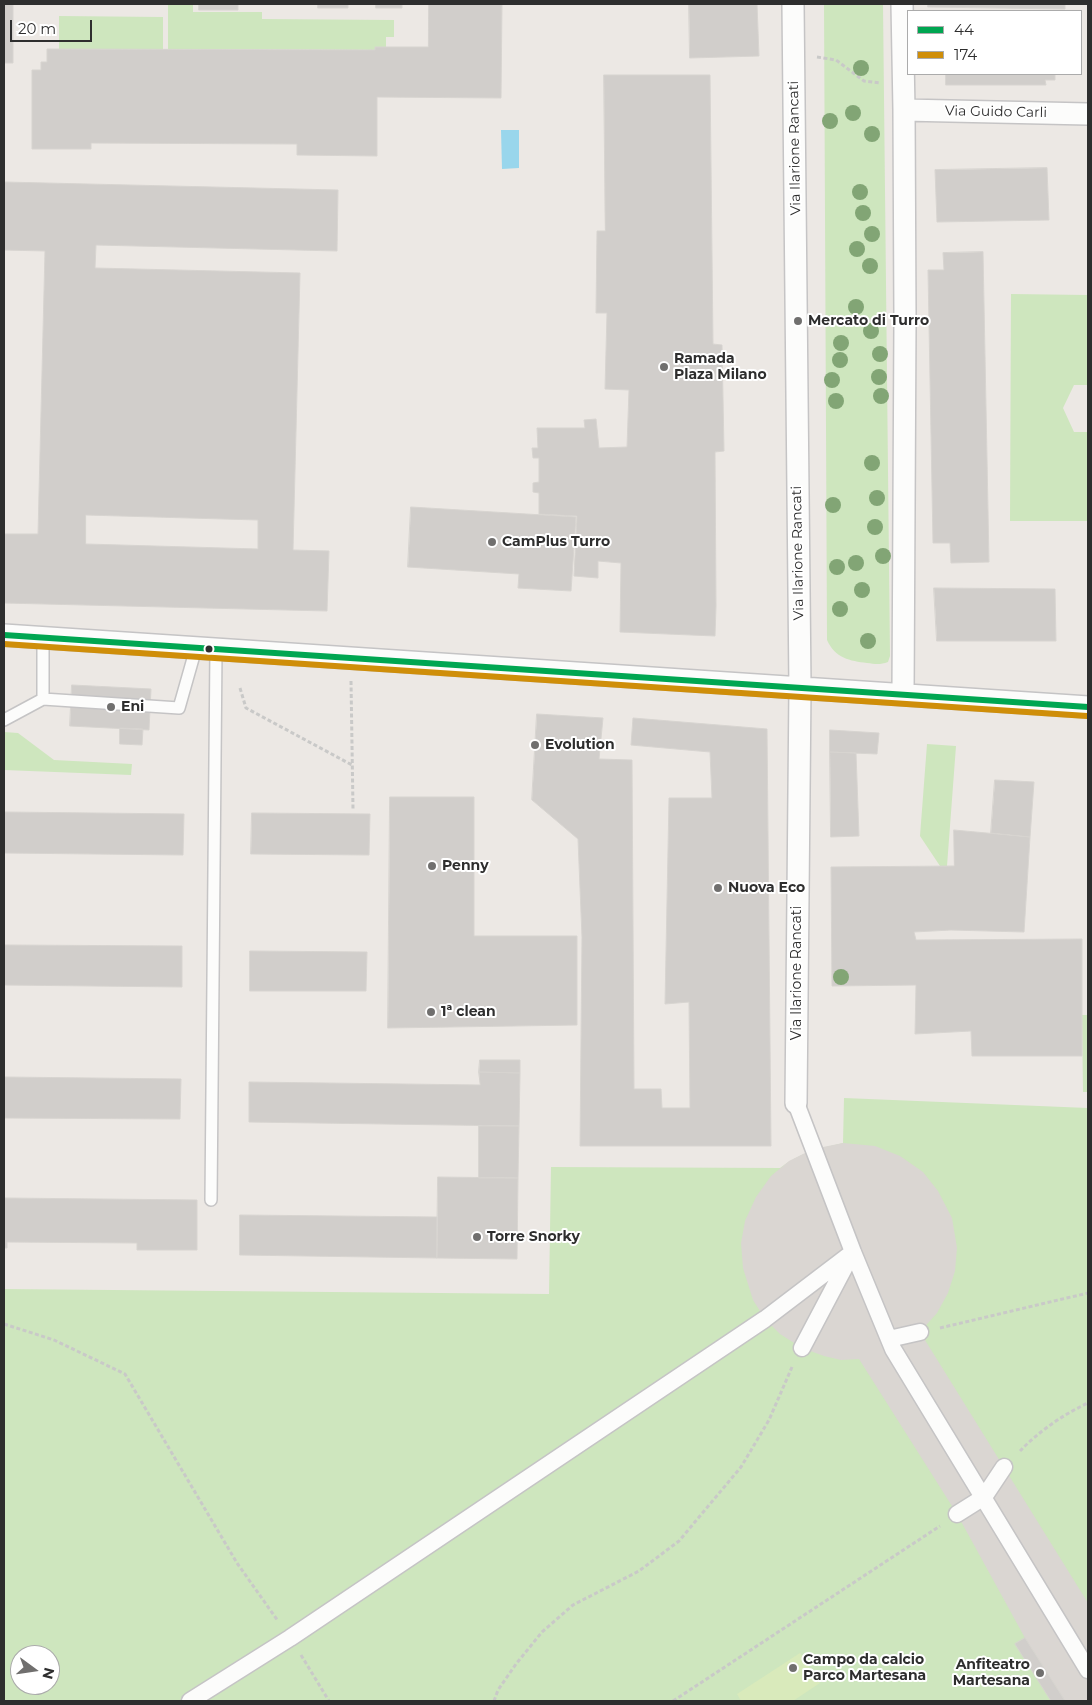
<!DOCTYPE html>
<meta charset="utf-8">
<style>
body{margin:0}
#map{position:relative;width:1092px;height:1705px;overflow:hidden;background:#ece8e4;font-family:Montserrat,sans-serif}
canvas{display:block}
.frame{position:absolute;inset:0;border:5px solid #2e2e2e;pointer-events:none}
.legend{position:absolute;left:907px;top:10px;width:175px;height:65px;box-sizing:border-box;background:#fff;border:1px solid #ababab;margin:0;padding:6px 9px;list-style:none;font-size:15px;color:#2e2e2e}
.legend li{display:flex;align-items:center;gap:10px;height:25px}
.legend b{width:25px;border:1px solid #ababab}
.north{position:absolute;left:10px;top:1645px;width:50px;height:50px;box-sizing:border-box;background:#fff;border:1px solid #ababab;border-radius:50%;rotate:104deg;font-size:14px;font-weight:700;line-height:20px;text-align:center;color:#2e2e2e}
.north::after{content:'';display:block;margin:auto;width:18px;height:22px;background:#706f6e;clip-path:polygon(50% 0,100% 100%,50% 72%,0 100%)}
.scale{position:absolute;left:10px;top:20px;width:82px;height:22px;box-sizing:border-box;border:2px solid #2e2e2e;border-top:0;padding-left:6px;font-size:15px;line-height:18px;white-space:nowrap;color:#2e2e2e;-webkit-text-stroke:4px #fff;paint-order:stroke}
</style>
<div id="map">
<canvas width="1092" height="1705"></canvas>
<div class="frame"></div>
<ul class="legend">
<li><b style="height:6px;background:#00a651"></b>44</li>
<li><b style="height:6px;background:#cf8e09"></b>174</li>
</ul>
<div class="north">N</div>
<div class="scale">20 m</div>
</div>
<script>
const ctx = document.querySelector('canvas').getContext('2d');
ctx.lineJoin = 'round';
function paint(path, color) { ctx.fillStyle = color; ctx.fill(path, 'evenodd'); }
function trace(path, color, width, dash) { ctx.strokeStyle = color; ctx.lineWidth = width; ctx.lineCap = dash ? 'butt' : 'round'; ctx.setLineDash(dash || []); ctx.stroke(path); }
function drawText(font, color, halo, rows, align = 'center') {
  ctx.font = font + ' Montserrat,sans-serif'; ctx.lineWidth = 4; ctx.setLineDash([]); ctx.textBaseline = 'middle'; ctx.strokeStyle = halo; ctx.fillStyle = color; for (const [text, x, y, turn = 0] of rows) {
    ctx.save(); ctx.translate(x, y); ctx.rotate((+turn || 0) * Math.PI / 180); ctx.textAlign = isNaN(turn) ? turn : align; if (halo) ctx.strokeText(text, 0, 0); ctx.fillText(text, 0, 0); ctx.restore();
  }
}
paint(new Path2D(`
 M168 4H193V12H262V19L394 20V37H386V47H376L375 50 168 49Z
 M824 4H883L890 656 888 662C880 665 875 664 867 663 850 661 835 658 827 640Z
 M59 16 163 17V50L59 49Z
 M1011 294 1088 295V385H1074L1063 408 1074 432H1088V521H1010Z
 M4 732 18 733 54 760 132 764 131 775 4 770Z
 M927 744 956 746 947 866H940L920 836Z
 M1082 1015H1088V1092H1083Z
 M844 1098 1088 1108V1701H4V1289L549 1294 551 1167 780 1168C799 1153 820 1148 843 1143ZM20 1655H50V1685H20Z`), '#cee6be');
paint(new Path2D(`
 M800 1653 820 1683 793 1701H741L737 1694Z`), '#d9eabb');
paint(new Path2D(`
 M843 1143 875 1146 900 1156 923 1172 938 1191 952 1218 957 1248 955 1271 948 1293 937 1313 920 1332 1088 1603V1701H1065L1025 1638 957 1514 859 1359 841 1360 824 1356 802 1348 780 1334 765 1319 753 1300 743 1268 741 1243 745 1221 756 1197 771 1176 789 1161 813 1149Z`), '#dad6d2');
paint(new Path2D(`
 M501 130H519V168L502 169Z`), '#99d6ec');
const building = new Path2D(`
 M4 4H13V63H4Z
 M199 4H238V10H199Z
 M318 4H348V8H318Z
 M376 4H402V8H376Z
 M429 4H502L501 98 377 97V156L297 155V144L91 143V149H32V70H41V62H47V49L375 50V47H428Z
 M689 4H757L759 56 690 58Z
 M928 4H1065V9L928 7Z
 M946 74H1055V80H1045L1046 85H946Z
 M604 75H710L713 344 722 345 724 451 715 452 716 606 715 636 620 632 621 563 598 561V578L574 576 577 516 539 514V493L533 492V483L539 482V458H533L532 448H538L537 428H585L584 420 596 419 599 448 627 447 629 390 605 389 607 313H596L597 231H605Z
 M1047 168 1049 220 937 222 935 170Z
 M4 182 338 190 337 251 96 245 95 268 300 273 293 550 329 551 327 611 4 603V534H38L45 251 4 250ZM86 515 258 520V549L86 544Z
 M983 252 989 562 951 563 950 543H933L928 270H944L943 253Z
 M411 507 576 517 571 591 518 588 519 574 408 567Z
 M934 588 1055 589 1056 641H937Z
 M72 685 151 689 149 730 70 726Z
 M537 714 603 718 599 759 632 760 634 1089H661L662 1108H690L689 1002 665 1004 669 798H712L710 752 631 745 633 718 767 729 771 1146H580L582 937 578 839 532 800Z
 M120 728 143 729 142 745 120 744Z
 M830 730 879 733 877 754 830 752Z
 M830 752 856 753 859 836 831 837Z
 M995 780 1034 782 1030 837 991 833Z
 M390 797H474V936H577V1025L388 1028Z
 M4 812 184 814 183 855 4 853Z
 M252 813 370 814 369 855 251 854Z
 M954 830 1030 837 1024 932 951 930 914 932 916 940 1082 939V1056H972L971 1031 915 1034 916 985 832 986 831 867 954 866Z
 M4 945 182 946V987L4 985Z
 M250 951 367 952 366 991H250Z
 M480 1060H520V1073L479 1072Z
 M479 1072 520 1073 519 1126 249 1122V1082L480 1085Z
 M4 1077 181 1079 180 1119 4 1118Z
 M479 1126H519L518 1178H479Z
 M438 1177 518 1178 517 1259 437 1258Z
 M4 1198 197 1200V1250H137V1243L7 1242V1248H4Z
 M240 1215 437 1217V1258L240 1255Z
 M1025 1638 1065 1701H1051L1015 1644Z`);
paint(building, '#d1cecb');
trace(building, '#d7d4d0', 1);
const service = new Path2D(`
 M43 699V638
 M4 720 43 699 179 708 196 648
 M211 1200 216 649`);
const pedestrian = new Path2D(`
 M796 1103 853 1252 893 1349 1088 1670
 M889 1339 920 1332
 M802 1348 850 1257
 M957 1514 984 1497 1004 1467
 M190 1701 290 1638 765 1319 853 1252`);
const minor = new Path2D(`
 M793 4 800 687 796 1103
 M902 4 904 110 905 321 903 694
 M904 110 1088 114
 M4 635 1088 707`);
trace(service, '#c5c4c5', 14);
trace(pedestrian, '#c5c4c5', 19);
trace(minor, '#c5c4c5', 24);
trace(new Path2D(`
 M817 57 836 60 864 81 881 83
 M821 320 882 321
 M351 681 353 809
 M240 688 246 708 352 765
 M4 1324 54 1340 125 1374 237 1563 278 1621
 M940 1328 1088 1293
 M1020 1451C1038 1432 1064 1414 1088 1403
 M301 1655 329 1701
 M494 1701 498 1690 516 1664 542 1632 573 1605 639 1571 679 1541 741 1467 769 1420 792 1367
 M673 1701 940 1526`), '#c9c9c8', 3, [4, 2.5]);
trace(service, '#fcfcfb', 11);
trace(pedestrian, '#fcfcfb', 16);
trace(minor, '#fcfcfb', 21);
trace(new Path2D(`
 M4 635 1088 707`), '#00a651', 6);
trace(new Path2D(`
 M4 644 1087 716`), '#cf8e09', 6);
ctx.fillStyle = '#82a575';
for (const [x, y] of [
 [861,68],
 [853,113],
 [830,121],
 [872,134],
 [860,192],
 [863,213],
 [872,234],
 [857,249],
 [870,266],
 [856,307],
 [871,331],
 [841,343],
 [880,354],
 [840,360],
 [879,377],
 [832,380],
 [881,396],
 [836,401],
 [872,463],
 [877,498],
 [833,505],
 [875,527],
 [883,556],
 [856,563],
 [837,567],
 [862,590],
 [840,609],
 [868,641],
 [841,977]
]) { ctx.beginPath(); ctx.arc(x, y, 8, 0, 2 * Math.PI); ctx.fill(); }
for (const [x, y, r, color] of [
 [798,321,5,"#706f6e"],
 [664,367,5,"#706f6e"],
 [492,542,5,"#706f6e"],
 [209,649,4.5,"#2e2e2e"],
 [111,707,5,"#706f6e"],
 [535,745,5,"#706f6e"],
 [432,866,5,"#706f6e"],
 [718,888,5,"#706f6e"],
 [431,1012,5,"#706f6e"],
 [477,1237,5,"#706f6e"],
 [793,1668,5,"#706f6e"],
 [1040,1673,5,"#706f6e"]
]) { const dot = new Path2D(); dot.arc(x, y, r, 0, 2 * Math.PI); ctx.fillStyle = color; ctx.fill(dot); trace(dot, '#fff', 2); }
drawText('14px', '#2e2e2e', '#fff', [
 ["Via Guido Carli",996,112,1],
 ["Via Ilarione Rancati",795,148,-91],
 ["Via Ilarione Rancati",798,553,-91],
 ["Via Ilarione Rancati",797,973,-90]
]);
drawText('bold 14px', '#2e2e2e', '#fff', [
 ["Mercato di Turro",808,321],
 ["Ramada",674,359],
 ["Plaza Milano",674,375],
 ["CamPlus Turro",502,542],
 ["Eni",121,707],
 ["Evolution",545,745],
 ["Penny",442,866],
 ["Nuova Eco",728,888],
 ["1ª clean",441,1012],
 ["Torre Snorky",487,1237],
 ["Campo da calcio",803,1660],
 ["Parco Martesana",803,1676],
 ["Anfiteatro",1030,1665,"right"],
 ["Martesana",1030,1681,"right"]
], 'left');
</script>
